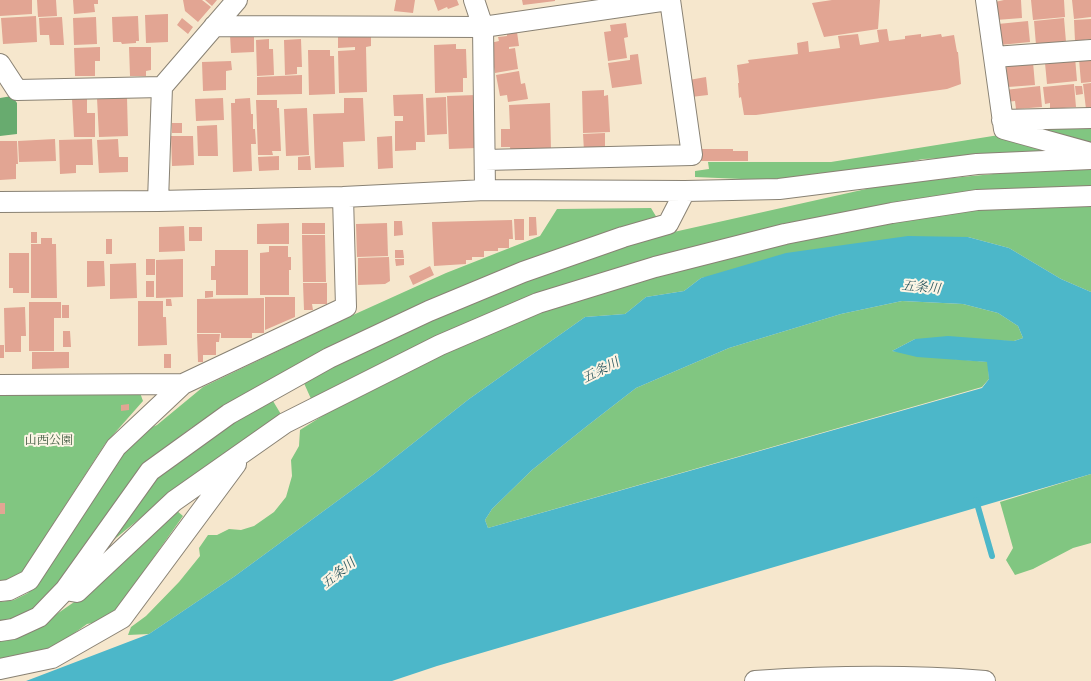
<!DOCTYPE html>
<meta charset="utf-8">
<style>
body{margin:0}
canvas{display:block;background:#f6e7cd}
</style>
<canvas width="1091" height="681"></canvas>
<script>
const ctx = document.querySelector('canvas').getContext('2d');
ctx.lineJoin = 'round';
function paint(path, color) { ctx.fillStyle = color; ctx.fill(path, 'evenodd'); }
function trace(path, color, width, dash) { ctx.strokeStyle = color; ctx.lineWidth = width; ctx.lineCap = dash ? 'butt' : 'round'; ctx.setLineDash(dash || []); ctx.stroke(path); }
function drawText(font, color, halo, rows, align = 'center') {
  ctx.font = font + ' Alegreya,"Noto Serif JP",serif'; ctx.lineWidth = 4; ctx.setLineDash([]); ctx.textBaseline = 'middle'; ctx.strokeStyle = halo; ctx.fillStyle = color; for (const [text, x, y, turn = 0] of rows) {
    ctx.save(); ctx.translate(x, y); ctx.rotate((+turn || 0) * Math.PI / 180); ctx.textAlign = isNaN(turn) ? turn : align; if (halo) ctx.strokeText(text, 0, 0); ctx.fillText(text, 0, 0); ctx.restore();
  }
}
paint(new Path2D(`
 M1091 126V145L1021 127Z
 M999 135 1074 153 923 159 840 176 831 173 765 180 695 177V171L709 169 708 162H831Z
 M1091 165V186L659 258 312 401 303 381 383 341 516 285 638 240 884 185 972 176Z
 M1091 205V292L1061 279 1009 248 968 237 701 278 684 291 646 297 625 314 585 317 469 399 374 474 235 576 149 634 128 635 131 627 146 616 179 582 200 556 199 548 208 535H217L229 529 241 530 254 526 274 512 286 497 292 476 291 460 299 446 300 430 351 398 455 349 553 307 716 257 889 221 976 208Z
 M651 208 657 218 278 378 191 428 147 462 60 582 37 608 14 620 0 622V602L14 600 28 593 118 460 143 431 157 425 203 387 353 315 446 273 540 236 557 209Z
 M902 301 963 304 998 313 1018 326 1023 338 1014 341 915 339 892 351 954 359 988 362 989 379 982 387 488 528 485 520 492 509 532 470 587 426 636 388 729 348 841 314Z
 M139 390 143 401 105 444 20 575 0 583V393Z
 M273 401 282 416 170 494 111 542 156 478 231 423Z
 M1091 474V543L1073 548 1033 569 1015 575 1006 560 1013 548 1000 502Z
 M176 510 183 516 117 609 98 622 87 624 45 654 0 664V639L32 631 80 598Z`), '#81c681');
paint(new Path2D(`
 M12 96 17 103V134L0 136V98Z`), '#68ab6f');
paint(new Path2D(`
 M908 236 968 237 1009 248 1061 279 1091 292V474L437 666 392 681H26L149 634 235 576 374 474 469 399 585 317 625 314 646 297 684 291 701 278 786 253ZM902 301 963 304 998 313 1018 326 1023 338 1014 341 948 336 915 339 892 351 917 357 987 362 989 379 982 388 488 528 485 520 492 509 532 470 587 426 636 388 729 348 841 314Z`), '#4cb7c9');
trace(new Path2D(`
 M976 500 992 556`), '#4cb7c9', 6);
paint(new Path2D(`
 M0 0H32V14L0 16Z
 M37 0H56L57 16 38 17Z
 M73 0H98V4H94L95 12 74 14Z
 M183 0H202L211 7 198 22 185 11Z
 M205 0H217L212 6Z
 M396 0H415L413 13 394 11Z
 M434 0H457L459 5 448 9 447 7 438 11Z
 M522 0H555V1L523 5Z
 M832 0H880L878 29 824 37 812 3Z
 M1004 0H1021L1022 18 996 20 995 2Z
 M1031 0H1064L1065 17 1033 20Z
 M1072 0H1091V17L1074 19Z
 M168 14V42L146 43 145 15Z
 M36 16 37 42 3 44 1 18Z
 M138 16 139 41H136V43L122 44 121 42H113L112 17Z
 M62 17 64 45H50L49 35H40L39 18Z
 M96 17 97 44 74 45 73 18Z
 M182 18 193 27 188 34 177 25Z
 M1064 18 1066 42 1036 45 1034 21Z
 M1091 19V39L1075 41 1074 20Z
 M1028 21 1030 42 1000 45 998 24Z
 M626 23 628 37 624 38 627 58 608 61 604 32 611 31 610 25Z
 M887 29 889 41 905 39V36L921 34V37L941 34 942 37 954 35 957 52H958L961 84 947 89 756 115H744L741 97 739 98 738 83H739L737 65 749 63 748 60 798 54 797 43 808 41 809 52 840 48 838 36 858 34 860 45 879 42 877 30Z
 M517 32 519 46 509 47V49L515 48 518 69 495 73 490 43 499 41 498 37 507 36V34Z
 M230 35H254V52L231 53Z
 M371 35V46L366 47 367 92 339 93 338 51 355 50V47L338 48V36Z
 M269 39V49H273L274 75 257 76 256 40Z
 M301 39 302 67H297V74L285 75 284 40Z
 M456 44V49H466L467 78H463V92L435 93 434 45Z
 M100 47V61H95V76H75L74 48Z
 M129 47H151V70L146 71V76H130Z
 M308 50H330V56H334L335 94 309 95Z
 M638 54 642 84 612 88 608 63 630 60V55Z
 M1075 57 1077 81 1047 84 1045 63Z
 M1091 58V82L1081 83 1079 59Z
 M231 61 232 70 226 71V90L203 91 202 62Z
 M1033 62 1035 85 1008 87 1006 64Z
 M519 71 521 84 525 83 528 99 508 102 507 95 500 96 496 75Z
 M302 75V94L257 95V77Z
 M706 77 708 95 691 97 689 80Z
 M1091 83V108L1086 109 1083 84Z
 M1074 84 1076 107 1050 109V103L1045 104 1043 87Z
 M1040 86 1042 107 1016 109 1015 101 1006 102 1005 90Z
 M1075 86H1082L1083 94 1076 95Z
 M604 90V96L608 95 610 132 583 133 582 91Z
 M423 94 425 142H416V150L395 151V121H403V116H394L393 95Z
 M476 95 477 148 449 149 447 96Z
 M127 97 128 136 99 137 97 98Z
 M446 97 447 134 427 135 426 98Z
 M72 98H87V113H95V137H74Z
 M223 98 224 120 196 121 195 99Z
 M250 98 251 114H253V129H255L256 144H251L252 171 233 172 231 103H235V99Z
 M344 98H363L365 141 343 142 344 167 315 168 313 114 344 113Z
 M256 100H277V108H279L281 151H272L273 155H258Z
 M550 103 551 151 511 153 510 147H501V129H510L509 105Z
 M307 108 309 155 286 156 284 109Z
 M172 123H182V133H172Z
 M217 125 218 156H198L197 126Z
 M605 133V150L584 151 583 134Z
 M171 136H193L194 165 172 166Z
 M392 136 393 168 378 169 377 137Z
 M55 139 56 161 19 162 18 141Z
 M92 139 93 165H76V173L60 174 59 140Z
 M118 139 119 157H128V172L99 173 97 140Z
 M0 141H17L18 164H16V179L0 180Z
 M700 149H733V151H748V161H700Z
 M279 156V170L259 171 258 157Z
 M310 156 311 170H298V157Z
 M529 217H536L537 235 529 236Z
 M514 219H524V240H515Z
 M512 220 513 239H509V248H498V251H484V257H472V260H466V264L434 266 432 222Z
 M394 221H402L403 235 394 236Z
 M289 223V244H257V224Z
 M302 223H325V234H302Z
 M387 223 388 256 357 257 356 224Z
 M184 226 185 251 159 252V227Z
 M189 227H202V241H189Z
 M31 232H37V243H31Z
 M302 235H325L326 282H303Z
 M41 238H52V244H56L57 298H31V244H41Z
 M106 239H112V254H106Z
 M269 246H288V257H291V270H289V295H260V253L269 252Z
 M215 250H248V295H216V280H211V266H215Z
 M395 250H403L404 258H395Z
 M9 253H29V293H13V288H9Z
 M389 257 390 281 385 284 358 285V258Z
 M146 259H155V275H146Z
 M183 259V297L156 298V260Z
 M395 259H404V265L396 266Z
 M87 261H104L105 286 87 287Z
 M136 263 137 298 110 299V264Z
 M430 266 434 275 413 285 409 276Z
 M146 281H154V297H146Z
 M303 283H327V304H312L313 310H304Z
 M205 291H213V297L205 298Z
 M265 297H295V317L265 330Z
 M264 298V333H252V338H221V333H197V299Z
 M166 299H171L172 306H166Z
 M138 301H163V317H166L167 345 138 346Z
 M29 302H61V318H54V351H29Z
 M62 305H69V318H62Z
 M25 307 26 336H21V352H5L4 308Z
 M63 331H70L71 347H63Z
 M197 334H220L219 342H216V355H203V362H198Z
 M0 345H4V358H0Z
 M32 352H69V368L32 369Z
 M164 354H171V368H164Z
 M129 404V410L121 411V405Z
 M0 503H5V514H0Z`), '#e2a593');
const minor = new Path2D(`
 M474 0 483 27 485 190
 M986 0 1004 129 1091 153
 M214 26 483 27 668 0
 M994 57 1091 50
 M0 64 17 90 162 87
 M1002 120 1091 118
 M485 160 692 155 670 0
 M158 201 162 87 237 0
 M0 202 158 201 343 197 485 190 685 191 779 189 977 164 1091 159
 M0 385 183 384
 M65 590 77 592 174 501 285 423 440 345 538 303 655 267 785 234 892 213 977 200 1091 196
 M0 591 9 590 29 580 116 447 183 384 346 307 343 197
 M0 631 13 629 39 617 65 590 150 471 229 414 329 358 429 311 523 272 623 237 668 224 685 191
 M0 669 52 658 122 618 236 464
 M755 681C831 676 909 675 985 681`);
trace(minor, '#898274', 22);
trace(minor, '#fff', 20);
drawText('12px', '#3f583f', '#fcf5e5', [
 ["山西公園",49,441]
]);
drawText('italic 13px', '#2f5a61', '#fcf5e5', [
 ["五条川",921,288,5],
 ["五条川",601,371,-27],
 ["五条川",339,574,-39]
]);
</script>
